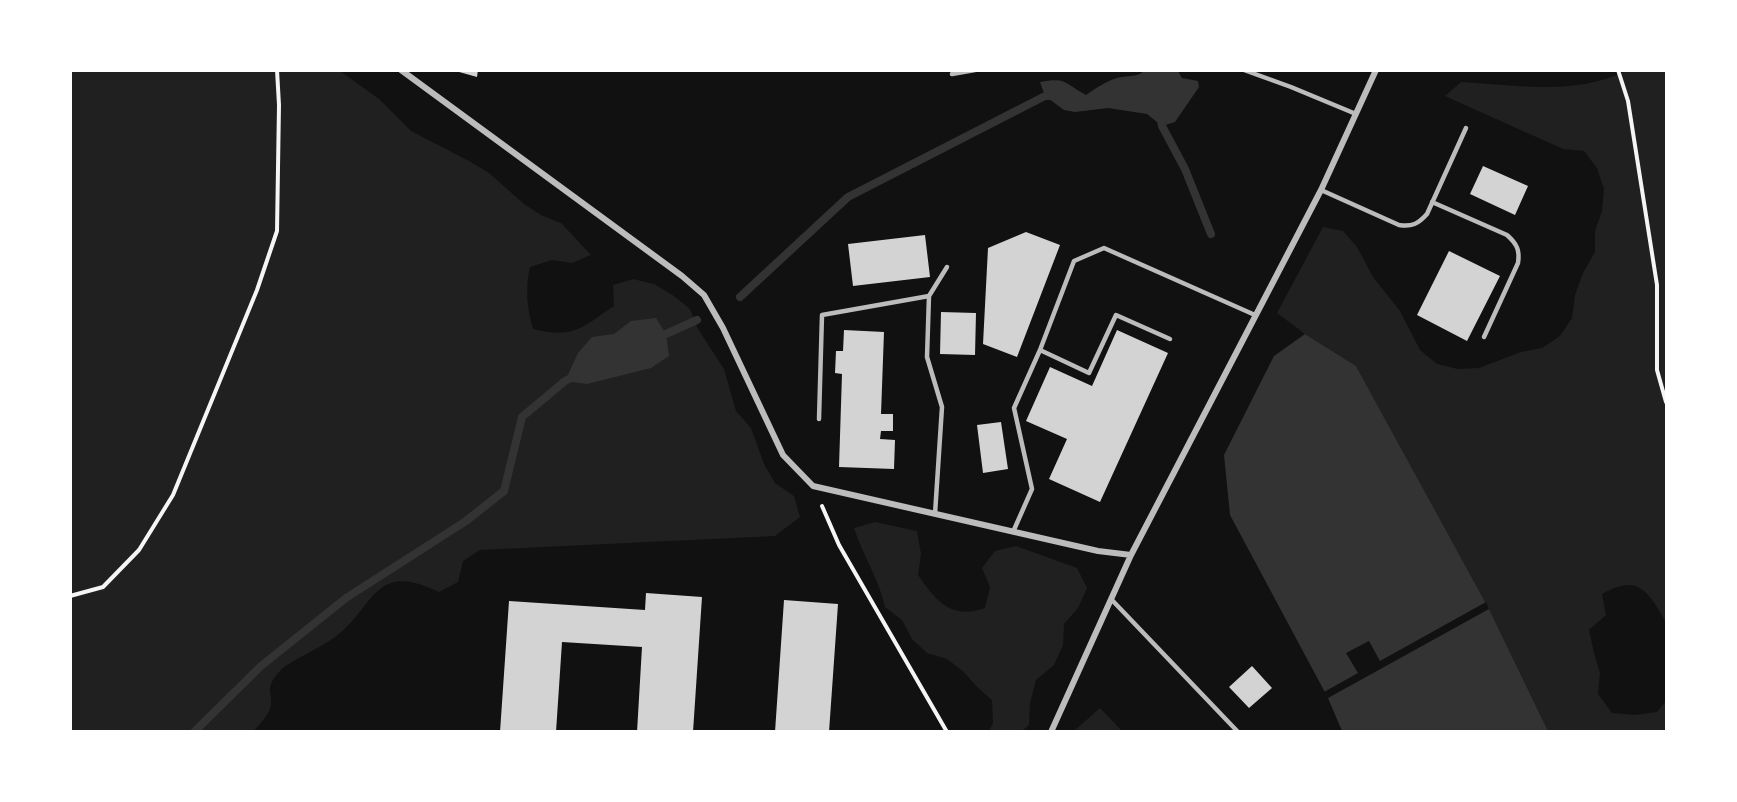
<!DOCTYPE html>
<style>
body{margin:0}
#map{position:relative;width:1737px;height:802px;overflow:hidden;background:#111;font-family:"Noto Sans",sans-serif}
canvas{display:block}
.frame{position:absolute;inset:0;border:72px solid #fff;pointer-events:none}
</style>
<div id="map">
<canvas width="1737" height="802"></canvas>
<div class="frame"></div>
</div>
<script>
const ctx = document.querySelector('canvas').getContext('2d');
ctx.lineJoin = 'round';
function paint(path, color) { ctx.fillStyle = color; ctx.fill(path, 'evenodd'); }
function trace(path, color, width, dash) { ctx.strokeStyle = color; ctx.lineWidth = width; ctx.lineCap = dash ? 'butt' : 'round'; ctx.setLineDash(dash || []); ctx.stroke(path); }
paint(new Path2D(`
 M70 71H340L379 99 411 131 469 161 489 173 524 204 541 215 561 223 591 255 572 263 552 260 530 267C525 289 527 307 533 329 574 339 581 328 614 306L613 285 633 279 654 284 674 296 690 309 698 329 724 369 736 411 751 428 764 464 775 483 794 496 800 517 775 536 480 550 463 561 458 582 439 592C373 560 376 606 335 637 321 648 289 661 280 671 262 690 275 693 270 709 267 716 259 725 254 731H71Z
 M1626 71H1666V622C1661 615 1658 608 1653 601 1637 579 1623 583 1602 594L1606 615 1589 630 1594 653 1600 673 1598 694 1612 713 1635 715 1657 712 1666 701V731H1548L1489 609 1356 366 1305 334 1277 313 1323 227 1343 231 1357 247 1373 277 1400 311 1420 350 1437 364 1458 369 1479 368 1521 352 1542 348 1560 336 1572 318 1575 295 1583 273 1595 252V231L1602 211 1604 189 1597 168 1584 151 1563 149 1445 96 1461 82C1516 85 1575 96 1626 71Z
 M875 522 917 531 921 554 918 575C936 601 951 620 985 608L990 587 982 568 995 551 1016 546 1077 568 1087 588 1078 608 1064 624 1063 645 1054 665 1036 680 1030 703 1029 725 1022 731H989L993 723 992 700 977 687 964 672 947 659 927 653 912 639 902 620 885 607C879 579 863 556 854 528Z
 M1100 708 1122 731H1074Z`), '#202020');
paint(new Path2D(`
 M1178 71 1182 78 1198 81 1199 87 1175 122 1162 126 1147 114 1108 108 1075 112 1064 110 1045 96 1040 82C1067 77 1065 84 1086 95 1096 88 1105 82 1117 78 1126 75 1137 78 1144 71Z
 M656 318 666 334 669 356 651 368 587 384 565 381 578 353 592 337 614 334 631 321Z
 M1305 334 1356 366 1489 609 1548 731H1342L1328 698 1230 515 1224 455 1274 356Z`), '#333');
paint(new Path2D(`
 M1486 602 1489 609 1328 698 1324 692 1358 673 1346 653 1369 641 1380 661Z`), '#111');
trace(new Path2D(`
 M1160 116 1162 126 1185 169 1211 234
 M740 297 848 197 1045 96H1054
 M657 338 697 320
 M194 732 261 666 346 598 466 521 504 491 522 417 565 381 575 376`), '#333', 8);
paint(new Path2D(`
 M452 70H478L477 77Z
 M1483 166 1528 186 1515 215 1470 194Z
 M1026 232 1060 245 1017 357 983 344 988 248Z
 M925 235 930 277 853 286 848 244Z
 M1449 251 1500 276 1467 341 1417 315Z
 M941 312 976 313 975 355 940 354Z
 M844 330 884 332 881 414H893V431H881L880 439 895 440 894 469 839 467 842 374 835 373 836 351H843Z
 M1117 330 1168 353 1100 502 1049 479 1067 439 1026 421 1050 367 1092 386Z
 M1001 422 1008 469 983 473 977 425Z
 M646 593 702 597 693 732H637L642 647 562 642 556 732H500L509 601 645 610Z
 M784 600 838 604 829 732H775Z
 M1252 666 1272 688 1249 708 1229 687Z`), '#d3d3d3');
trace(new Path2D(`
 M1618 70 1628 101 1657 285V370L1666 402
 M822 506 839 545 947 732
 M70 596 103 587 139 550 173 495 257 290 277 231 279 105 277 70`), '#f5f5f5', 4);
trace(new Path2D(`
 M1244 70 1291 87 1356 114
 M952 74 975 70
 M1321 190 1399 225C1412 227 1418 224 1427 214L1466 128
 M1432 202 1507 235C1517 244 1520 250 1518 263L1484 337
 M1040 350 1074 261 1104 248 1255 315
 M819 419 822 315 929 296
 M935 514 942 407 927 357 929 296 947 267
 M1013 532 1032 489 1014 408 1040 350 1089 373 1116 315 1170 339
 M1111 599 1238 732`), '#bcbcbc', 4.5);
trace(new Path2D(`
 M401 70 682 276 704 295 723 328 783 455 813 486 1098 551 1131 555
 M1051 732 1131 555 1321 190 1376 70`), '#bcbcbc', 6);
</script>
